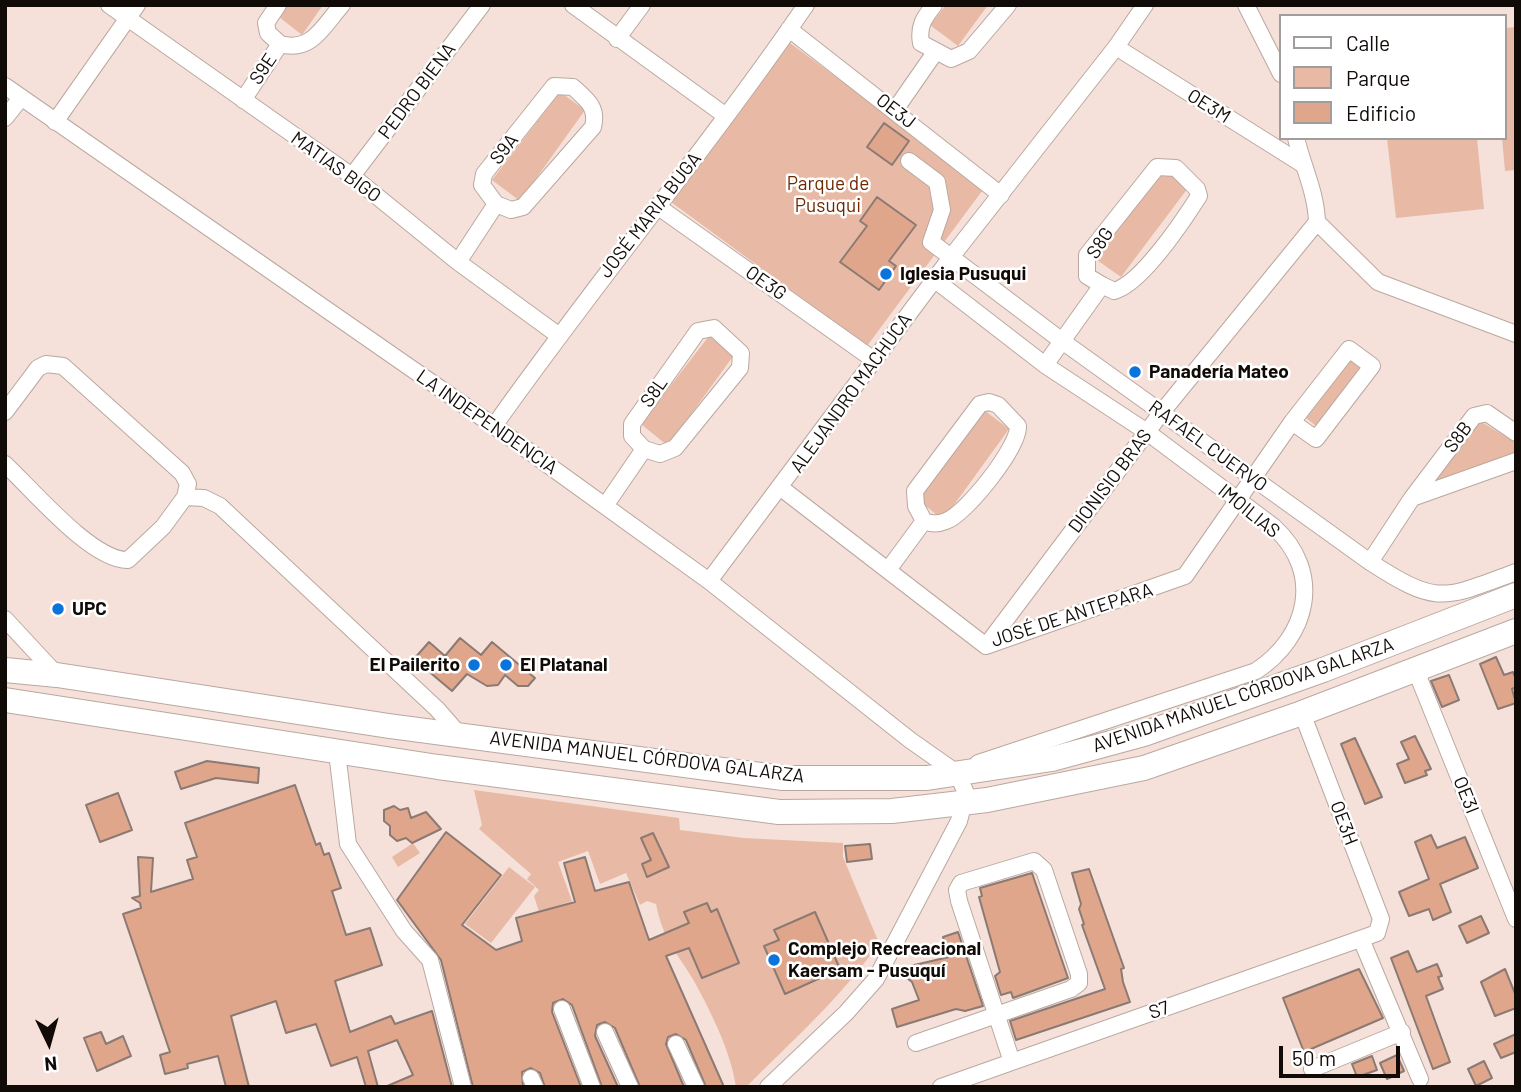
<!DOCTYPE html>
<meta charset="utf-8">
<style>
body{margin:0}
#map{position:relative;width:1521px;height:1092px;overflow:hidden;background:#f5e1d9;font-family:Barlow,sans-serif}
canvas{display:block}
.frame{position:absolute;inset:0;border:7px solid #110b08;pointer-events:none}
.legend{position:absolute;left:1279px;top:14px;width:228px;height:126px;box-sizing:border-box;background:#fff;border:2px solid #a09d9c;margin:0;padding:9px 12px;list-style:none;font-size:21px;color:#110b08}
.legend li{display:flex;align-items:center;gap:14px;height:35px}
.legend b{width:35px;border:2px solid #a09d9c}
.north{position:absolute;left:14px;top:1008px;width:70px;height:70px;-webkit-text-stroke:5px #fff;paint-order:stroke;rotate:175deg;font-size:19px;font-weight:700;line-height:28px;text-align:center;color:#110b08}
.north::after{content:'';display:block;margin:auto;width:24px;height:32px;background:#110b08;clip-path:polygon(50% 0,100% 100%,50% 72%,0 100%)}
.scale{position:absolute;left:1279px;top:1046px;width:121px;height:32px;box-sizing:border-box;border:4px solid #110b08;border-top:0;padding-left:9px;font-size:21px;line-height:24px;white-space:nowrap;color:#110b08;-webkit-text-stroke:5px #fff;paint-order:stroke}
</style>
<div id="map">
<canvas width="1521" height="1092"></canvas>
<div class="frame"></div>
<ul class="legend">
<li><b style="height:9px;background:#fff"></b>Calle</li>
<li><b style="height:19px;background:#e8baa5"></b>Parque</li>
<li><b style="height:19px;background:#e0a68c"></b>Edificio</li>
</ul>
<div class="north">N</div>
<div class="scale">50 m</div>
</div>
<script>
const ctx = document.querySelector('canvas').getContext('2d');
ctx.lineJoin = 'round';
function paint(path, color) { ctx.fillStyle = color; ctx.fill(path, 'evenodd'); }
function trace(path, color, width, dash) { ctx.strokeStyle = color; ctx.lineWidth = width; ctx.lineCap = dash ? 'butt' : 'round'; ctx.setLineDash(dash || []); ctx.stroke(path); }
function drawText(font, color, halo, rows, align = 'center') {
  ctx.font = font + ' Barlow,sans-serif'; ctx.lineWidth = 5; ctx.setLineDash([]); ctx.textBaseline = 'middle'; ctx.strokeStyle = halo; ctx.fillStyle = color; for (const [text, x, y, turn = 0] of rows) {
    ctx.save(); ctx.translate(x, y); ctx.rotate((+turn || 0) * Math.PI / 180); ctx.textAlign = isNaN(turn) ? turn : align; if (halo) ctx.strokeText(text, 0, 0); ctx.fillText(text, 0, 0); ctx.restore();
  }
}
paint(new Path2D(`
 M280 5H323L302 35 274 13Z
 M946 5H988L958 46 930 25Z
 M1516 27V170L1505 171 1502 138H1505V28Z
 M790 43 985 187 867 346 671 202Z
 M560 92 585 110 520 201 492 180Z
 M1387 138H1477L1484 209 1396 218Z
 M1161 168 1188 188 1121 277 1094 258Z
 M709 336 734 355 668 446 641 424Z
 M1350 360 1360 367 1316 426 1306 418Z
 M984 410 1009 429 943 520 916 498Z
 M1480 421 1516 443V455L1435 482Z
 M474 790 679 818 680 830 744 838 843 843V857L879 943C842 997 792 1041 746 1087H736C731 1052 711 1012 694 981 676 951 663 940 656 904L647 901 640 905 626 873 600 884 588 851 558 862 572 901 539 912 534 896 539 890 527 879 531 874 479 829 482 825Z
 M413 843 420 853 398 867 392 857Z
 M509 867 535 887 491 943 465 924Z`), '#e8baa5');
const building = new Path2D(`
 M884 123 909 141 892 165 867 147Z
 M877 197 916 225 889 261 896 266 879 290 840 262 867 226 860 221Z
 M460 638 481 655 492 642 535 678 528 686H518L505 675 498 685 487 686 467 674 452 691 414 659 429 642 445 656Z
 M1496 657 1504 675 1513 672 1516 679V687L1512 689 1516 703 1498 709 1480 664Z
 M1449 675 1459 700 1442 707 1431 681Z
 M1415 736 1431 769 1425 771 1427 775 1405 783 1397 764 1409 759 1401 742Z
 M1355 738 1382 797 1365 804 1341 744Z
 M207 761 259 768 258 783 216 778 181 789 175 772Z
 M295 785 316 845 320 843 324 855 329 853 341 888 332 891 346 935 370 928 382 965 335 981 350 1032 391 1016 395 1024 432 1011 452 1087H385L413 1075 397 1040 368 1051 378 1087H366L357 1057 331 1066 316 1024 286 1033 276 1001 231 1016 249 1087H226L218 1056 187 1064 188 1068 165 1074 160 1055 170 1052 123 914 141 908 140 903 132 898 140 896 138 857 153 858 151 892 193 879 187 860 197 857 185 823Z
 M118 793 132 830 100 842 86 805Z
 M394 806 400 810 408 808 411 818 426 812 441 829 412 843 406 838 397 841 390 835V826L384 821V810Z
 M446 832 501 875 462 925 496 950 522 941 516 918 575 902 564 863 585 857 595 891 629 882 649 940 689 923 684 912 707 903 711 912 717 909 739 963 702 978 689 948 666 956 724 1087H706L686 1040 676 1034 668 1037 666 1044 684 1087H640L615 1028 605 1022 597 1025 595 1036 618 1087H602L572 1005 563 999 553 1003 552 1012 581 1087H545L540 1073 531 1068 522 1072 523 1087H473L441 960 397 900Z
 M653 833 669 867 647 877 642 864 651 860 641 838Z
 M1431 835 1437 848 1465 837 1478 868 1440 884 1451 912 1433 920 1429 909 1409 916 1399 892 1429 879 1415 842Z
 M870 844 872 859 847 862 845 846Z
 M1089 869 1124 968 1121 969 1123 982 1130 1002 1016 1040 1010 1021 1105 989 1082 925 1084 924 1079 909 1081 904 1072 873Z
 M1032 873 1068 978 1013 998 1011 992 1001 995 995 976 1000 972 979 897 982 896 980 888Z
 M815 912 840 969 785 994 764 946 779 940 774 930Z
 M1481 916 1489 933 1467 943 1459 926Z
 M958 932 983 1006 965 1011 956 1009 897 1027 892 1009 919 1000 912 982 903 975 910 966 949 957 943 937Z
 M1408 951 1417 972 1437 964 1442 976 1438 977 1443 989 1426 996 1450 1062 1433 1069 1391 958Z
 M1359 969 1383 1018 1304 1052 1283 998Z
 M1505 969 1516 996V1008L1495 1016 1481 982Z
 M101 1032 106 1044 123 1036 131 1056 97 1071 84 1038Z
 M1516 1034V1052L1501 1058 1494 1044Z
 M1397 1055 1404 1071 1387 1079 1380 1063Z
 M1372 1056 1377 1070 1357 1077 1352 1064Z
 M1484 1061 1492 1078 1476 1086 1468 1069Z`);
paint(building, '#e0a68c');
trace(building, '#8b7a73', 2);
const street = new Path2D(`
 M109 5 352 176 458 262 558 335
 M573 5 726 116
 M1246 5 1281 74
 M789 29 1001 195
 M617 39 642 5
 M280 44C312 53 323 26 342 5
 M1116 47 1302 164
 M936 51 951 59 969 51 1008 5
 M5 86 494 426 709 581 910 740 957 773 966 793 959 821 876 979 846 1013 768 1087
 M243 100 280 44 268 33 266 23 278 5
 M895 110 936 51 921 43C918 26 924 18 934 5
 M5 118 21 98
 M55 122 137 5
 M1296 138C1303 167 1316 192 1317 222L1378 282 1516 334
 M909 161 937 182 942 210 931 242 1062 341 1370 562C1438 606 1443 599 1516 572
 M352 176 482 5
 M657 206 874 360
 M458 262 496 204 482 185 484 174 554 86 573 87C587 100 598 107 593 127L523 207 511 210 496 204
 M935 280 1045 365 1147 432 1274 527C1324 573 1308 637 1256 671L978 763
 M1045 365 1102 285 1087 276V255L1157 167 1176 168 1197 189 1199 196C1183 221 1141 284 1114 291L1102 285
 M989 402 998 405 1018 426C1019 447 966 514 946 521 939 524 931 524 924 521L916 506 915 491 980 404Z
 M5 412 38 368 46 364 63 366 182 473 188 484 185 497
 M494 426C595 283 707 149 806 5
 M5 464C32 489 92 561 128 560L163 527 185 497 204 498 220 506 437 709 458 733
 M781 488 986 646
 M1412 498 1516 461
 M605 506 644 449 632 436V424L698 331 714 328 741 353 740 368 675 448 660 454 644 449
 M1370 562 1412 498 1474 416 1487 413 1516 433
 M888 570 924 521
 M709 581 952 256 1116 47 1145 5
 M5 619 57 675
 M986 646 1185 576 1292 422 1349 349 1372 366 1316 439 1292 422
 M986 646 1162 412 1317 222
 M1416 671 1516 919
 M337 752 348 844 404 931 430 960 463 1087
 M1361 939 1420 1079
 M562 1009 592 1087
 M605 1032 630 1087
 M916 1043 1071 989 1079 983V974L1044 870 1034 861 961 883 957 890 959 901 1012 1062
 M676 1044 696 1087
 M1312 1069 1402 1032
 M531 1078 535 1087
 M941 1087 1377 933 1381 919 1302 713`);
const primary = new Path2D(`
 M5 670 57 675 389 726 783 778H927L1052 759 1144 734 1323 670 1516 595
 M5 700 438 767 779 812 892 811 987 800 1144 768 1302 713 1516 631`);
trace(street, '#baa8a0', 18);
trace(primary, '#baa8a0', 26);
trace(street, '#fff', 16);
trace(primary, '#fff', 24);
for (const [x, y, r, color] of [
 [886,274,7,"#0b74dc"],
 [1135,372,7,"#0b74dc"],
 [58,609,7,"#0b74dc"],
 [474,665,7,"#0b74dc"],
 [506,665,7,"#0b74dc"],
 [774,960,7,"#0b74dc"]
]) { const dot = new Path2D(); dot.arc(x, y, r, 0, 2 * Math.PI); ctx.fillStyle = color; ctx.fill(dot); trace(dot, '#fff', 2.5); }
drawText('19px', '#110b08', '#fff', [
 ["S9E",263,69,-56],
 ["PEDRO BIENA",417,91,-53],
 ["OE3M",1209,106,32],
 ["OE3J",896,111,38],
 ["S9A",504,149,-52],
 ["MATIAS BIGO",336,167,36],
 ["JOSÉ MARIA BUGA",650,215,-52],
 ["S8G",1100,243,-57],
 ["OE3G",766,283,35],
 ["S8L",654,392,-55],
 ["ALEJANDRO MACHUCA",851,393,-54],
 ["LA INDEPENDENCIA",487,422,35],
 ["S8B",1458,437,-53],
 ["RAFAEL CUERVO",1208,446,36],
 ["DIONISIO BRAS",1110,481,-53],
 ["IMOILIAS",1249,511,39],
 ["JOSÉ DE ANTEPARA",1072,615,-18],
 ["AVENIDA MANUEL CÓRDOVA GALARZA",1243,695,-19],
 ["AVENIDA MANUEL CÓRDOVA GALARZA",647,757,7],
 ["OE3I",1466,795,68],
 ["OE3H",1344,823,69],
 ["S7",1159,1010,-19]
]);
drawText('19px', '#6d2900', '#fff', [
 ["Parque de",828,184],
 ["Pusuqui",828,206]
]);
drawText('bold 19px', '#110b08', '#fff', [
 ["Iglesia Pusuqui",900,274],
 ["Panadería Mateo",1149,372],
 ["UPC",72,609],
 ["El Pailerito",460,665,"right"],
 ["El Platanal",520,665],
 ["Complejo Recreacional",788,949],
 ["Kaersam - Pusuquí",788,971]
], 'left');
</script>
